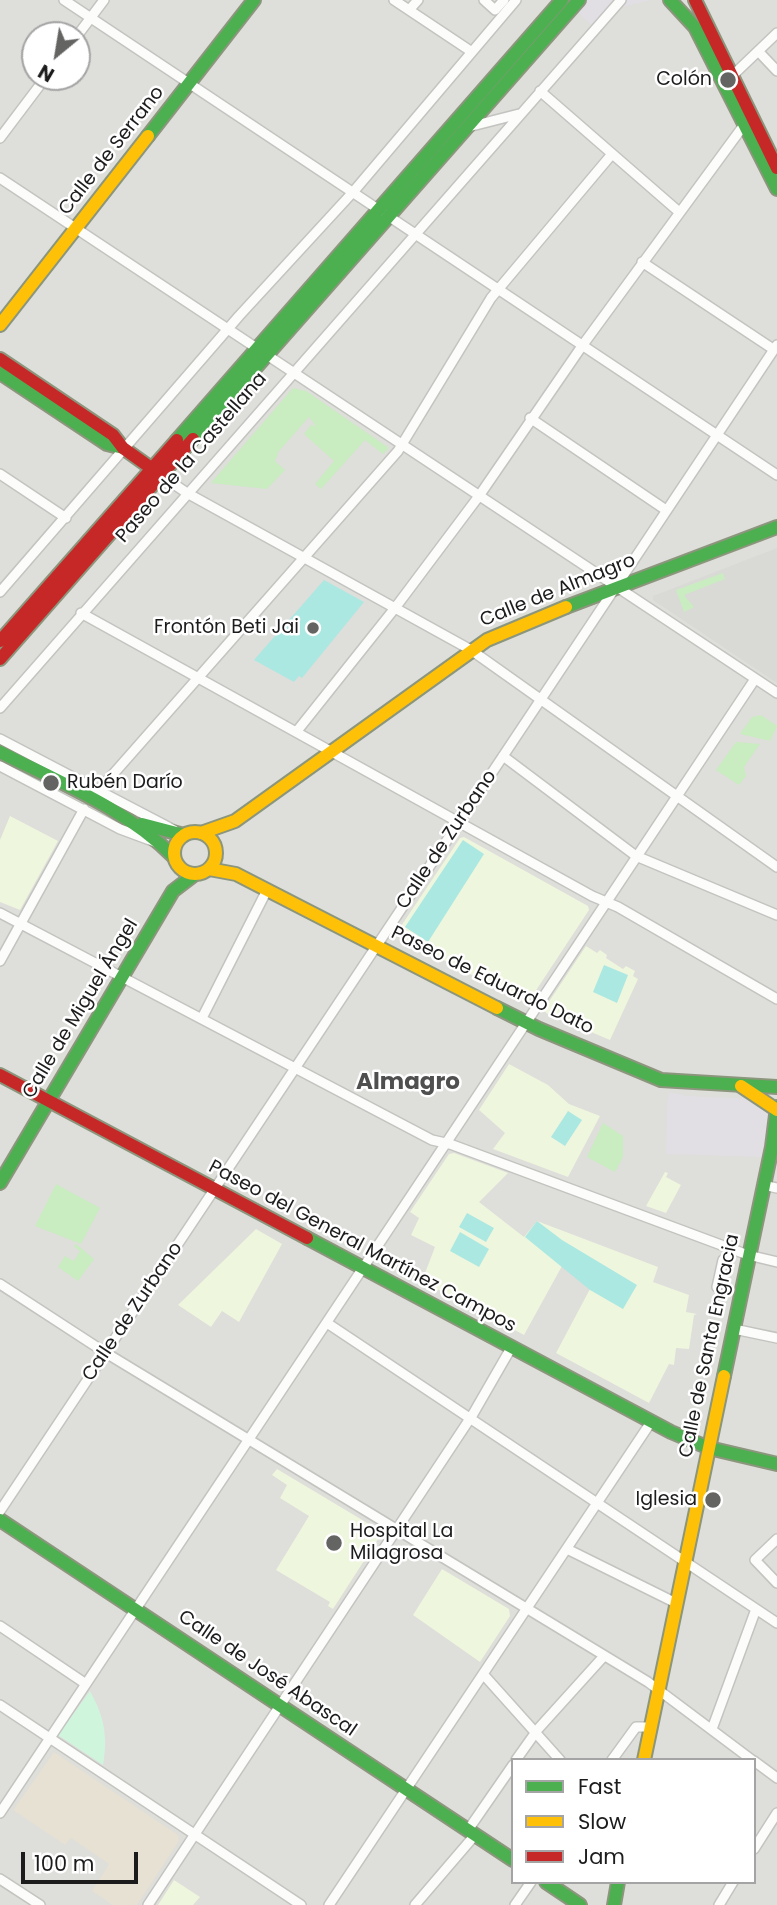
<!DOCTYPE html>
<meta charset="utf-8">
<style>
body{margin:0}
#map{position:relative;width:777px;height:1905px;overflow:hidden;background:#ebece4;font-family:Poppins,sans-serif}
canvas{display:block}
.legend{position:absolute;left:511px;top:1758px;width:245px;height:126px;box-sizing:border-box;background:#fff;border:2px solid #a4a4a4;margin:0;padding:9px 12px;list-style:none;font-size:21px;color:#1c1c1c}
.legend li{display:flex;align-items:center;gap:14px;height:35px}
.legend b{width:35px;border:2px solid #a4a4a4}
.north{position:absolute;left:21px;top:21px;width:70px;height:70px;box-sizing:border-box;background:#fff;border:2px solid #a4a4a4;border-radius:50%;rotate:210deg;font-size:19px;font-weight:700;line-height:28px;text-align:center;color:#1c1c1c}
.north::after{content:'';display:block;margin:auto;width:24px;height:32px;background:#646562;clip-path:polygon(50% 0,100% 100%,50% 72%,0 100%)}
.scale{position:absolute;left:21px;top:1852px;width:117px;height:32px;box-sizing:border-box;border:4px solid #1c1c1c;border-top:0;padding-left:9px;font-size:21px;line-height:24px;white-space:nowrap;color:#1c1c1c;-webkit-text-stroke:5px #fff;paint-order:stroke}
</style>
<div id="map">
<canvas width="777" height="1905"></canvas>
<ul class="legend">
<li><b style="height:9px;background:#4caf50"></b>Fast</li>
<li><b style="height:9px;background:#ffc107"></b>Slow</li>
<li><b style="height:9px;background:#c62828"></b>Jam</li>
</ul>
<div class="north">N</div>
<div class="scale">100 m</div>
</div>
<script>
const ctx = document.querySelector('canvas').getContext('2d');
ctx.lineJoin = 'round';
function paint(path, color) { ctx.fillStyle = color; ctx.fill(path, 'evenodd'); }
function trace(path, color, width, dash) { ctx.strokeStyle = color; ctx.lineWidth = width; ctx.lineCap = dash ? 'butt' : 'round'; ctx.setLineDash(dash || []); ctx.stroke(path); }
function drawText(font, color, halo, rows, align = 'center') {
  ctx.font = font + ' Poppins,sans-serif'; ctx.lineWidth = 5; ctx.setLineDash([]); ctx.textBaseline = 'middle'; ctx.strokeStyle = halo; ctx.fillStyle = color; for (const [text, x, y, turn = 0] of rows) {
    ctx.save(); ctx.translate(x, y); ctx.rotate((+turn || 0) * Math.PI / 180); ctx.textAlign = isNaN(turn) ? turn : align; if (halo) ctx.strokeText(text, 0, 0); ctx.fillText(text, 0, 0); ctx.restore();
  }
}
paint(new Path2D(`
 M0 0H777V1905H0ZM35 35H77V77H35ZM513 1760H754V1882H513Z`), '#dededa');
paint(new Path2D(`
 M10 816 58 841 20 910 0 902V840Z
 M464 837 588 906 589 910 529 1001 524 1002 399 937 397 932 460 838Z
 M586 946 597 953 600 950 607 955 606 958 623 969 626 966 635 971 633 976 638 979 610 1040 546 1013 544 1009Z
 M509 1064 548 1085 569 1104 600 1116 568 1177 493 1149 505 1133 479 1110Z
 M454 1153 508 1173 479 1202 524 1237 537 1221 658 1267 653 1282 689 1295 686 1312 697 1314 694 1315 689 1349 676 1348 674 1365 669 1364 649 1403 556 1353 590 1289 562 1266 524 1335 422 1281 435 1247 411 1235 419 1218 410 1212 449 1154Z
 M665 1172 668 1173 666 1177 681 1185 666 1213 646 1206Z
 M256 1229 282 1244 239 1322 222 1311 211 1327 178 1305Z
 M277 1469 379 1530 380 1536 333 1609 328 1606 330 1602 276 1570 309 1516 280 1498 287 1485 272 1475Z
 M442 1569 509 1609 510 1616 480 1662 413 1615Z
 M174 1880 200 1897 193 1905H158Z`), '#eff6de');
paint(new Path2D(`
 M777 548V683L653 600V596Z`), '#d9d9d6');
paint(new Path2D(`
 M54 1752 178 1835 179 1841 137 1905H113L92 1891 109 1864 71 1838 65 1845 13 1810Z`), '#e7e1d3');
paint(new Path2D(`
 M293 388 306 391 389 448 383 454 365 440 321 489 315 484 334 461 304 434 311 425 316 426 309 417 279 451 275 461 285 470 267 489 211 483Z
 M723 573 725 579 684 595 694 607 684 612 676 590Z
 M761 715 777 726 770 741 740 734 752 717Z
 M736 742 760 744 744 767 746 776 739 785 716 770Z
 M603 1123 623 1136V1157L615 1172 587 1157Z
 M56 1184 100 1208 81 1244 35 1226Z
 M76 1244 94 1259 78 1281 58 1267 65 1256 74 1261 80 1251 74 1247Z`), '#c9edc0');
paint(new Path2D(`
 M90 1691C104 1716 108 1736 103 1765L58 1735Z`), '#d0f5dd');
paint(new Path2D(`
 M324 580 364 602 302 678 299 676 294 682 254 660Z
 M463 840 484 854 428 942 405 927Z
 M604 965 628 975 617 1003 593 992Z
 M568 1111 582 1120 565 1146 551 1137Z
 M467 1213 494 1228 486 1242 459 1227Z
 M537 1221 562 1240 637 1285 623 1309 590 1290 525 1237Z
 M460 1232 489 1249 479 1267 450 1251Z`), '#ace8e2');
paint(new Path2D(`
 M563 0H651L622 7 600 32Z
 M670 1092 687 1096 753 1099 765 1109 769 1118 763 1157 666 1154 667 1102Z`), '#e2dfe4');
const street = new Path2D(`
 M64 0 777 475
 M394 0 472 52
 M484 0 495 10 504 0
 M409 10 418 0
 M77 36 104 0
 M758 51 777 71
 M731 77 777 33
 M540 91 678 211
 M472 126 519 114
 M0 138 46 77
 M0 178 777 693
 M642 262 773 349
 M530 418 666 510
 M0 474 66 518
 M159 474 187 493 471 650 777 867
 M0 592 239 316 354 191 516 0
 M81 613 592 896 618 907 777 999
 M0 708 621 0
 M297 731 395 608 479 496 582 346 744 125
 M0 739 174 830
 M503 756 636 856 777 915
 M0 766 120 829 155 842
 M100 789 398 451 491 298 612 154
 M0 913 432 1140 450 1144 748 1255 777 1262
 M0 961 84 809
 M202 1018 267 890
 M763 1185 777 1188
 M0 1284 106 1353 648 1682 752 1760
 M717 1287 723 1260 728 1261 730 1256
 M327 1323 777 1623
 M734 1329 777 1338
 M0 1511 777 345
 M777 1539 755 1560 777 1583
 M567 1549 676 1603
 M0 1626 86 1684
 M483 1674 560 1760
 M0 1705 301 1905
 M712 1729 756 1609
 M516 1760 538 1729 604 1656
 M612 1760 636 1727H650
 M754 1761 777 1778
 M0 1813 755 679
 M468 1830 513 1765
 M754 1849 777 1813
 M0 1879 40 1905
 M148 1905 473 1414 511 1348
 M329 1905 651 1422
 M415 1905 475 1835
 M515 1905 531 1882
 M719 1905 733 1882`);
const fast = new Path2D(`
 M670 0 695 27 777 189
 M148 136 254 0
 M0 373 107 444 123 448
 M193 439 579 0
 M177 440 562 0
 M566 607 777 527
 M0 752C61 783 125 808 174 857
 M142 824 184 835
 M497 1008 539 1029 661 1080 777 1087
 M0 1183 173 891 194 875
 M307 1238 671 1432 709 1448 777 1464
 M724 1376 772 1147 777 1107
 M0 1520 513 1860
 M546 1882 580 1905
 M614 1905 618 1882`);
const slow = new Path2D(`
 M0 325 148 136
 M174 853a21 21 0 1 1 42 0a21 21 0 1 1-42 0Z
 M201 833 235 821 487 640 566 607
 M209 869 236 874 497 1008
 M741 1086 777 1110
 M644 1760 724 1376`);
const jam = new Path2D(`
 M695 0 777 168
 M0 359 113 435 123 448 151 468
 M0 641 177 440
 M0 659 193 439
 M0 1075 307 1238`);
trace(street, '#c3c4c0', 12);
trace(fast, '#8b967c', 16);
trace(slow, '#8b967c', 16);
trace(jam, '#8b967c', 16);
trace(street, '#fcfcfb', 9);
trace(fast, '#4caf50', 12);
trace(slow, '#ffc107', 12);
trace(jam, '#c62828', 12);
for (const [x, y, r, color] of [
 [728,80,9,"#646562"],
 [313,628,7,"#646562"],
 [51,783,9,"#646562"],
 [713,1500,9,"#646562"],
 [334,1543,9,"#646562"]
]) { const dot = new Path2D(); dot.arc(x, y, r, 0, 2 * Math.PI); ctx.fillStyle = color; ctx.fill(dot); trace(dot, '#fff', 2.5); }
drawText('19px', '#1c1c1c', '#fff', [
 ["Colón",712,80],
 ["Frontón Beti Jai",299,628],
 ["Rubén Darío",67,783,"left"],
 ["Iglesia",697,1500],
 ["Hospital La",350,1532,"left"],
 ["Milagrosa",350,1554,"left"]
], 'right');
drawText('19px', '#1c1c1c', '#fff', [
 ["Calle de Serrano",112,151,-52],
 ["Paseo de la Castellana",192,458,-49],
 ["Calle de Almagro",558,591,-22],
 ["Calle de Zurbano",447,840,-56],
 ["Paseo de Eduardo Dato",492,981,26],
 ["Calle de Miguel Ángel",81,1009,-59],
 ["Paseo del General Martínez Campos",362,1247,28],
 ["Calle de Zurbano",133,1312,-56],
 ["Calle de Santa Engracia",710,1346,-78],
 ["Calle de José Abascal",267,1674,34]
]);
drawText('bold 23px', '#4f4f4f', '#fff', [
 ["Almagro",408,1083]
]);
</script>
